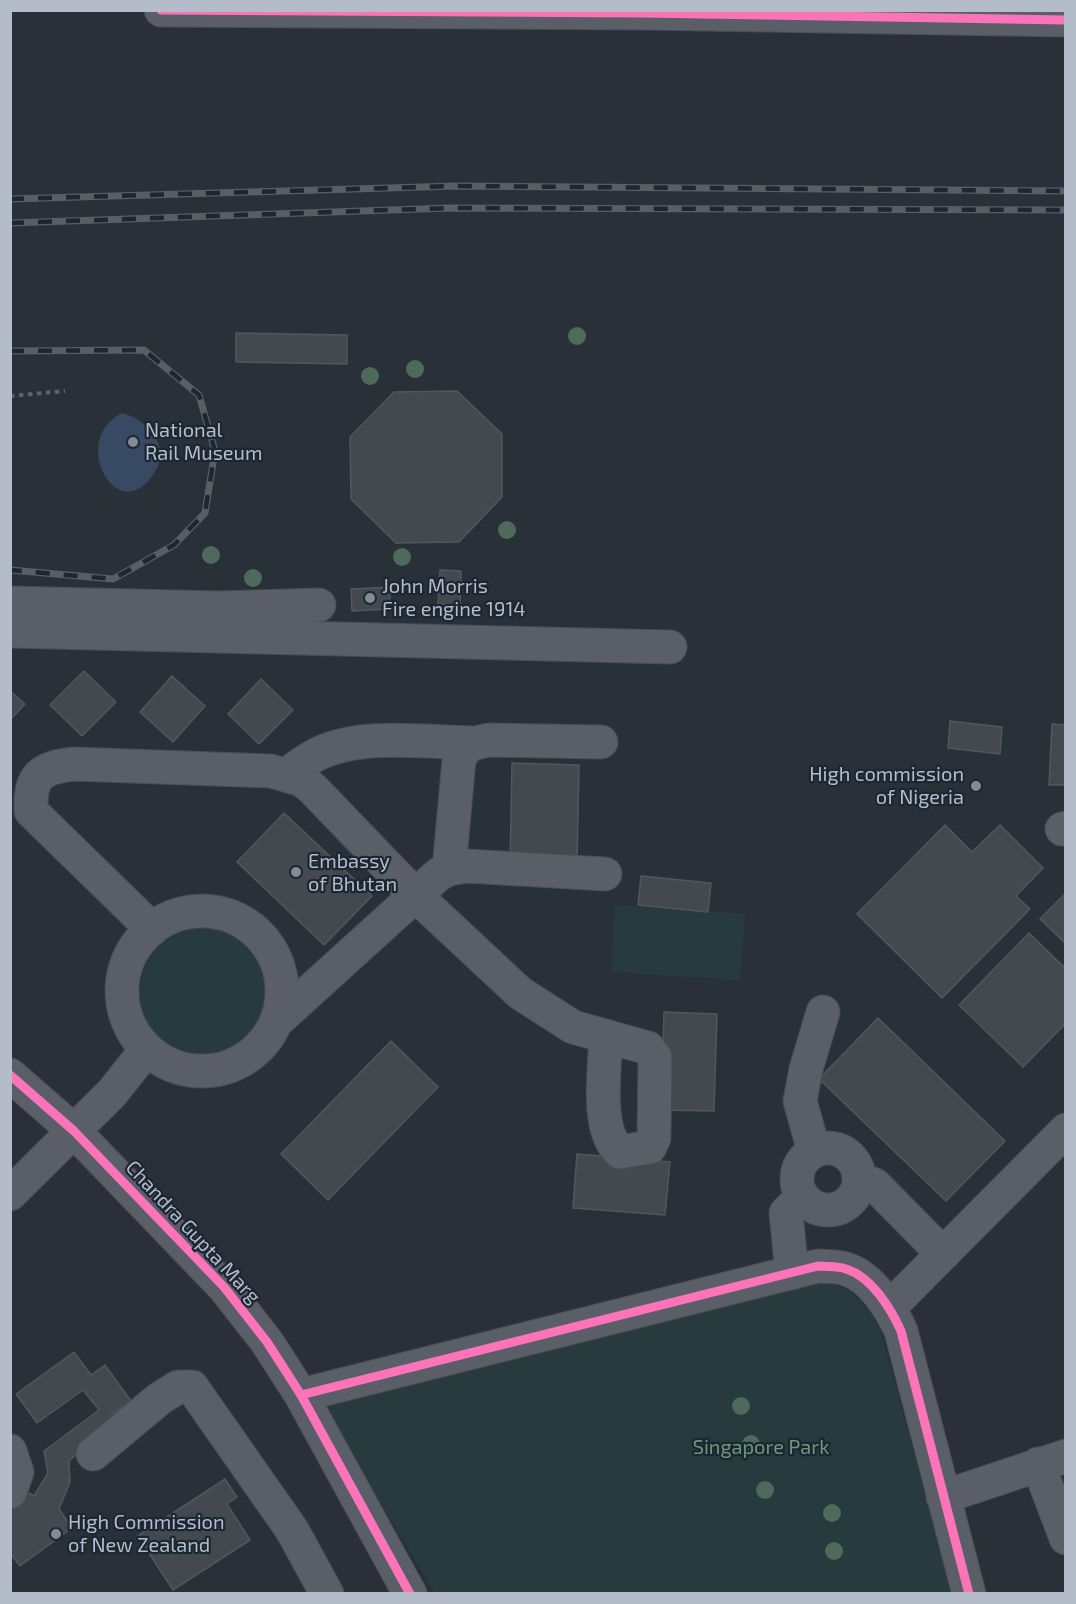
<!DOCTYPE html>
<style>
body{margin:0}
#map{position:relative;width:1076px;height:1604px;overflow:hidden;background:#2a3038;font-family:"Exo 2",sans-serif}
canvas{display:block}
.frame{position:absolute;inset:0;border:12px solid #b4bcc9;pointer-events:none}
</style>
<div id="map">
<canvas width="1076" height="1604"></canvas>
<div class="frame"></div>
</div>
<script>
const ctx = document.querySelector('canvas').getContext('2d');
ctx.lineJoin = 'round';
function paint(path, color) { ctx.fillStyle = color; ctx.fill(path, 'evenodd'); }
function trace(path, color, width, dash) { ctx.strokeStyle = color; ctx.lineWidth = width; ctx.lineCap = dash ? 'butt' : 'round'; ctx.setLineDash(dash || []); ctx.stroke(path); }
function drawText(font, color, halo, rows, align = 'center') {
  ctx.font = font + ' "Exo 2",sans-serif'; ctx.lineWidth = 4.5; ctx.setLineDash([]); ctx.textBaseline = 'middle'; ctx.strokeStyle = halo; ctx.fillStyle = color; for (const [text, x, y, turn = 0] of rows) {
    ctx.save(); ctx.translate(x, y); ctx.rotate((+turn || 0) * Math.PI / 180); ctx.textAlign = isNaN(turn) ? turn : align; if (halo) ctx.strokeText(text, 0, 0); ctx.fillText(text, 0, 0); ctx.restore();
  }
}
paint(new Path2D(`
 M615 905 745 914 740 980 611 972Z
 M140 992a64 64 0 1 1 128 0a64 64 0 1 1-128 0Z
 M821 1281C855 1288 863 1301 880 1329L952 1593H435L321 1405Z`), '#273a3e');
paint(new Path2D(`
 M122 413C144 418 170 443 157 468 121 535 66 441 122 413Z`), '#384963');
const building = new Path2D(`
 M236 333 347 335V364L236 362Z
 M457 391 502 434V497L459 542 396 543 351 499 350 437 394 392Z
 M440 570 461 571 460 605 438 604Z
 M390 587V609L352 611 351 589Z
 M84 671 116 702 82 736 50 705Z
 M172 676 205 706 173 742 140 712Z
 M261 679 293 710 259 744 228 714Z
 M10 691 25 704 10 720Z
 M950 721 1002 727 1000 754 948 748Z
 M1052 724 1066 725V785H1049Z
 M512 763 579 765 577 864 510 863Z
 M284 813 372 896 324 945 237 862Z
 M945 825 972 852 1000 825 1043 868 1016 896 1030 909 942 998 857 914Z
 M641 876 711 883 708 912 638 905Z
 M1066 893V944L1040 919Z
 M1029 933 1066 969V1023L1023 1067 959 1005Z
 M664 1012 717 1014 714 1111 661 1110Z
 M878 1018 1005 1141 946 1201 819 1079Z
 M391 1041 438 1087 328 1200 281 1154Z
 M577 1154 670 1162 665 1215 573 1208Z
 M74 1352 91 1375 105 1365 131 1401 110 1415 115 1422 69 1461 70 1482 59 1509 72 1528 20 1566 10 1553V1498L22 1489 34 1496 48 1473 44 1451 99 1410 83 1390 37 1423 16 1394Z
 M225 1479 237 1497 227 1504 250 1540 173 1590 138 1536Z`);
paint(building, '#444950');
trace(building, '#52575f', 1.5);
const minor = new Path2D(`
 M161 10 643 13 1066 20
 M10 603 218 608 319 605
 M10 631 670 647
 M287 774C296 768 305 761 314 756 356 732 425 742 472 743
 M1062 829 1066 828
 M449 869 459 760C465 745 473 743 489 740L601 742
 M122 991a80 80 0 1 1 160 0a80 80 0 1 1-160 0Z
 M152 929 31 811C30 775 40 768 74 764L271 771 302 780 313 789 415 895 520 993 573 1027 648 1048 655 1057 654 1138 650 1147 620 1152C595 1130 605 1067 606 1036
 M278 1020 439 874 449 869 467 866 605 874
 M10 1075 74 1131 224 1287 267 1342 301 1395 410 1594
 M797 1179a31 31 0 1 1 62 0a31 31 0 1 1-62 0Z
 M814 1151 800 1101 806 1069 823 1012
 M859 1179 875 1185 943 1254
 M10 1194 112 1093 146 1050
 M792 1273 786 1213 802 1197
 M890 1307 1066 1130
 M301 1395 818 1266C827 1267 838 1266 846 1269 872 1277 891 1309 901 1331L969 1594
 M10 1451 17 1472 10 1492
 M93 1454 159 1399 178 1387H192L292 1530 327 1594
 M1038 1464 1066 1538
 M943 1497 1066 1456`);
trace(minor, '#484c53', 35);
trace(new Path2D(`
 M10 396 65 391`), '#5d636a', 4, [4.5, 4.5]);
trace(minor, '#5a5e66', 33);
const rail = new Path2D(`
 M10 199 456 186 1066 191
 M10 223 449 208 1066 210
 M10 351 144 350 199 395 215 451 205 513 174 545 113 579 10 570`);
trace(rail, '#595d64', 7);
trace(rail, '#1d2633', 4.5, [14]);
trace(new Path2D(`
 M161 10 643 13 1066 20
 M10 1075 74 1131 224 1287 267 1342 301 1395 410 1594
 M301 1395 818 1266C827 1267 838 1266 846 1269 872 1277 891 1309 901 1331L969 1594`), '#fb73b8', 9);
ctx.fillStyle = '#4e6a5a';
for (const [x, y] of [
 [577,336],
 [415,369],
 [370,376],
 [507,530],
 [211,555],
 [402,557],
 [253,578],
 [741,1406],
 [751,1444],
 [765,1490],
 [832,1513],
 [834,1551]
]) { ctx.beginPath(); ctx.arc(x, y, 9, 0, 2 * Math.PI); ctx.fill(); }
for (const [x, y, r, color] of [
 [133,442,6,"#848b96"],
 [370,598,6,"#848b96"],
 [976,786,6,"#848b96"],
 [296,872,6,"#848b96"],
 [56,1534,6,"#848b96"]
]) { const dot = new Path2D(); dot.arc(x, y, r, 0, 2 * Math.PI); ctx.fillStyle = color; ctx.fill(dot); trace(dot, '#1d2633', 2); }
drawText('20px', '#b4bcc9', '#1d2633', [
 ["National",145,430],
 ["Rail Museum",145,453],
 ["John Morris",382,586],
 ["Fire engine 1914",382,609],
 ["High commission",964,774,"right"],
 ["of Nigeria",964,797,"right"],
 ["Embassy",308,861],
 ["of Bhutan",308,884],
 ["High Commission",68,1522],
 ["of New Zealand",68,1545]
], 'left');
drawText('20px', '#b4bcc9', '#1d2633', [
 ["Chandra Gupta Marg",193,1232,47]
]);
drawText('20px', '#6b9a76', '#1d2633', [
 ["Singapore Park",761,1447]
]);
</script>
